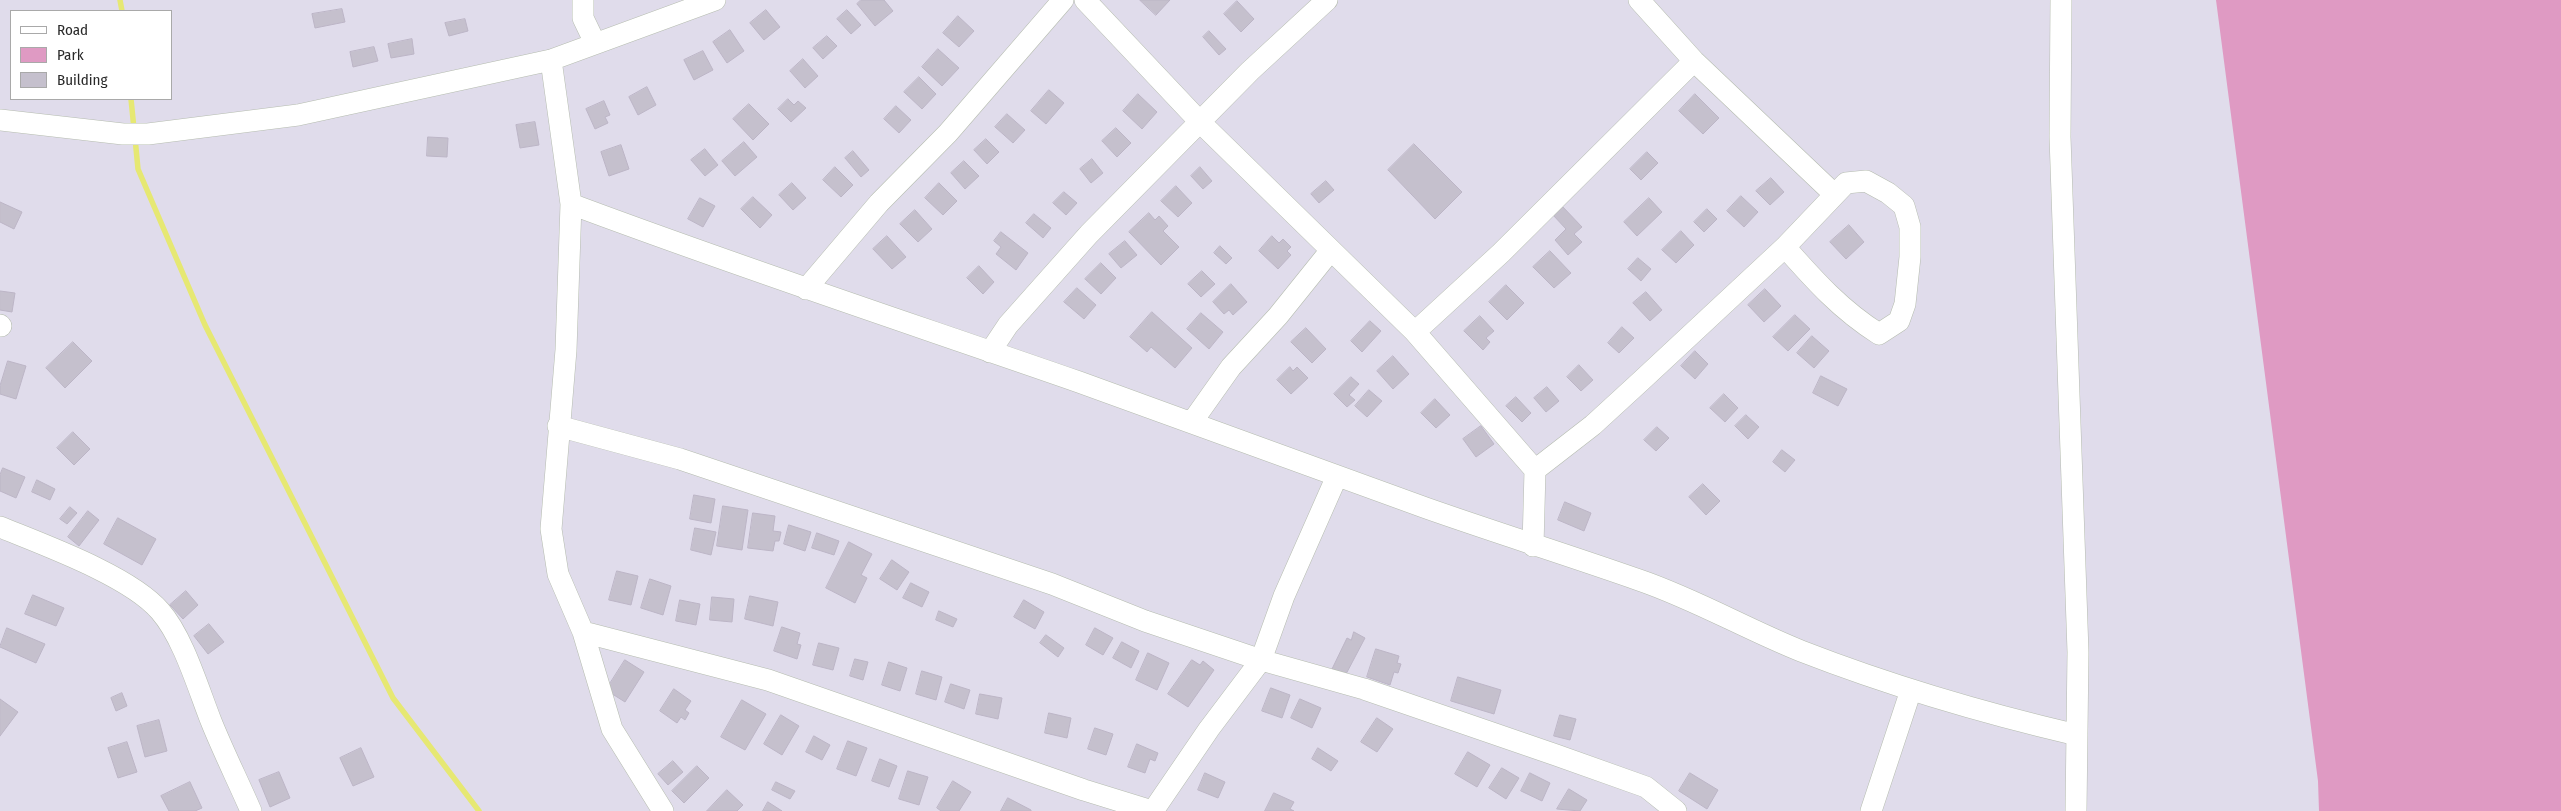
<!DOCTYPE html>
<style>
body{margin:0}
#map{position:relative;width:2561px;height:811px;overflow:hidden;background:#e0dceb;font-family:"Fira Sans Condensed",sans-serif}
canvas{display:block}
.legend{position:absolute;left:10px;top:10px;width:162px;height:90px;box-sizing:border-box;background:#fff;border:1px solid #a9a9a9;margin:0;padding:6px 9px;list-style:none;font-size:15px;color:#292929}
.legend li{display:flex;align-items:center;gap:10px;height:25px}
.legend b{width:25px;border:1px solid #a9a9a9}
</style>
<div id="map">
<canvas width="2561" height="811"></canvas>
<ul class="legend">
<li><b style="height:6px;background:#fff"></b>Road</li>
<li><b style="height:14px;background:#df9ac3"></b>Park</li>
<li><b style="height:14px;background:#c5c0cd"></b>Building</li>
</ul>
</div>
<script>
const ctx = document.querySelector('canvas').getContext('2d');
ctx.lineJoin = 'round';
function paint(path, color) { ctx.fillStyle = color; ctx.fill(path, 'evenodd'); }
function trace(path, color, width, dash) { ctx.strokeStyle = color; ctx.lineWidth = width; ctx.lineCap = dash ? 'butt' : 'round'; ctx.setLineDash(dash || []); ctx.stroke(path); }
paint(new Path2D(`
 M2216 0H2561V811H2319L2318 781Z`), '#df9ac3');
trace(new Path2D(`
 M120 0 122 11
 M131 99 134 129
 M135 138 138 169 205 325 393 698 479 811`), '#e6e873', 5.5);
const building = new Path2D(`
 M861 0H884L893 11 875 26 857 4Z
 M1140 0H1170L1156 15Z
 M1237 1 1254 19 1241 32 1224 14Z
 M342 9 345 22 315 28 312 14Z
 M766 10 780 27 764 40 750 23Z
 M847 10 861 25 851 34 837 19Z
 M958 16 974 31 959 47 943 33Z
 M465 19 468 31 449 36 445 23Z
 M730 30 744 51 727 63 713 42Z
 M1209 31 1226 49 1219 55 1203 37Z
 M827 36 837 46 823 59 813 48Z
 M412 39 414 54 391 58 388 44Z
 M374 47 378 61 353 67 350 52Z
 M938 49 959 68 942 86 922 67Z
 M703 51 713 70 694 80 684 60Z
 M803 59 818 76 805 88 790 71Z
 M919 77 936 94 922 109 904 92Z
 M647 87 656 105 638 115 629 97Z
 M1049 90 1064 103 1046 124 1031 111Z
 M1138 94 1157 112 1142 129 1123 111Z
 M1695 94 1719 118 1703 134 1679 111Z
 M788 99 794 105 798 101 806 108 791 122 778 109Z
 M604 101 610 115 605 117 608 123 595 129 586 109Z
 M749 104 769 124 753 140 733 119Z
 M896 106 911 120 899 133 884 119Z
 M1007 114 1025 130 1013 143 995 127Z
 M535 122 539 145 520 148 516 125Z
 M1116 128 1131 143 1117 157 1102 141Z
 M428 137 448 138 447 157 427 156Z
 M986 139 999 152 987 164 974 150Z
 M744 142 757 157 735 176 722 161Z
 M1414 144 1462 192 1435 219 1388 170Z
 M621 145 629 169 609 176 601 152Z
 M705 149 718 165 705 176 691 160Z
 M853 151 869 170 861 177 845 158Z
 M1647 152 1658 163 1641 180 1630 169Z
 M1092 159 1103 173 1091 183 1080 169Z
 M964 161 979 176 965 189 951 173Z
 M835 167 853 185 841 197 823 180Z
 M1200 167 1212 181 1203 189 1191 176Z
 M1771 178 1784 192 1770 205 1756 191Z
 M1326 181 1334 190 1319 203 1311 194Z
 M792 183 806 198 793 210 779 195Z
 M939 183 957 201 943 215 925 198Z
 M1176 186 1192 203 1178 217 1161 201Z
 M1064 192 1077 203 1066 215 1053 203Z
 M1741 196 1758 212 1744 227 1727 211Z
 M753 197 772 215 760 228 741 209Z
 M700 198 715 206 703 227 688 219Z
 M1649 198 1662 212 1637 236 1624 222Z
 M0 202 22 212 14 229 0 222Z
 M1562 206 1582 227 1574 234 1582 242 1568 255 1555 240 1566 229 1553 215Z
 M1707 209 1717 219 1704 232 1694 222Z
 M915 210 932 229 918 242 900 224Z
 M1149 213 1155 220 1159 216 1168 226 1163 231 1179 247 1161 265 1129 232Z
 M1034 214 1051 228 1043 238 1026 223Z
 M1849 225 1864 242 1846 259 1830 242Z
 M1681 231 1694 245 1676 263 1662 250Z
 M1001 232 1028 253 1016 270 996 254 1001 247 994 241Z
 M887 236 906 257 892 269 873 249Z
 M1272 236 1279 243 1283 239 1291 247 1287 251 1291 255 1278 269 1259 251Z
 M1125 241 1137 255 1121 268 1109 254Z
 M1220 246 1232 258 1226 264 1214 253Z
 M1550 251 1571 273 1554 288 1533 267Z
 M1638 258 1651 269 1641 281 1628 269Z
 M1101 263 1116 278 1101 294 1085 279Z
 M979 266 994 282 983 294 967 278Z
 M1202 271 1215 284 1201 297 1188 284Z
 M1231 284 1247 302 1233 315 1229 310 1224 314 1213 302Z
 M1506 285 1524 303 1507 320 1489 302Z
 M1077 288 1096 305 1084 319 1064 302Z
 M1765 289 1781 306 1764 322 1748 305Z
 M0 291 15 293 12 312 0 310Z
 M1646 292 1662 310 1650 321 1633 303Z
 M1152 312 1192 348 1175 368 1151 347 1147 352 1130 337Z
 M1201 313 1223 332 1209 349 1187 329Z
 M1795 315 1810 329 1788 351 1773 337Z
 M1480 316 1494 331 1486 338 1490 342 1483 350 1464 331Z
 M1370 321 1381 331 1362 352 1351 341Z
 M1622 327 1634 338 1619 353 1608 343Z
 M1306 328 1326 349 1312 363 1291 342Z
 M1812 336 1829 351 1814 368 1797 353Z
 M73 342 92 361 65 388 46 368Z
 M1695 351 1708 364 1695 379 1681 366Z
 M1393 356 1409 374 1393 389 1377 371Z
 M8 361 26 366 16 399 0 394V386Z
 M1579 365 1593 380 1581 391 1567 377Z
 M1290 367 1293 371 1297 367 1308 378 1291 394 1277 380Z
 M1821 376 1847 389 1838 406 1813 393Z
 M1351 377 1359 384 1349 395 1355 400 1347 407 1334 394Z
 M1547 387 1559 401 1546 412 1534 398Z
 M1369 390 1382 401 1367 417 1355 406Z
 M1724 394 1738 408 1725 422 1710 408Z
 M1516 397 1531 413 1522 422 1506 406Z
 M1435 399 1450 415 1436 428 1421 413Z
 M1746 415 1759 427 1748 439 1735 426Z
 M1481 426 1494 444 1476 457 1463 439Z
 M1657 427 1669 438 1656 451 1644 440Z
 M73 432 90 449 74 465 57 448Z
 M1782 450 1795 460 1785 472 1773 462Z
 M3 468 25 477 16 498 0 491V475Z
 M37 480 55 489 50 500 32 492Z
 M1703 484 1720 501 1706 515 1689 497Z
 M694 495 715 499 711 523 690 519Z
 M1565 502 1591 513 1584 531 1558 520Z
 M723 506 748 510 742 550 717 546Z
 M70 507 77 513 67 524 60 519Z
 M88 511 99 520 79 546 68 537Z
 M753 513 775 516 773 531 781 532 779 541H775L773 551 748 548Z
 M118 518 156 539 142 565 104 544Z
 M789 525 811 532 805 551 784 544Z
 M695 528 716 532 711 555 691 550Z
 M817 533 839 541 834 555 812 548Z
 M849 542 872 554 861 575 867 578 855 603 826 588Z
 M892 560 909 572 897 590 880 579Z
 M617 571 638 576 631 605 609 600Z
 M650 579 671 586 663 615 641 608Z
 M911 583 929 592 922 607 903 598Z
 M186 591 198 605 183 619 170 605Z
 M33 595 64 608 56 626 25 614Z
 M750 596 778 602 773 626 745 619Z
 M712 597 734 599 732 622 710 620Z
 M680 600 700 604 696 625 676 621Z
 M1024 600 1044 612 1035 629 1014 617Z
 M939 611 957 619 953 627 936 620Z
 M209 624 224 642 208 654 194 636Z
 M782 627 800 633 797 644 801 645 797 659 774 651Z
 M7 628 45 644 36 663 0 647Z
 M1095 628 1113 638 1103 655 1086 645Z
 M1354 632 1365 638 1345 676 1332 669 1347 638 1351 640Z
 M1046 635 1064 648 1058 657 1040 643Z
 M1122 642 1139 651 1131 668 1113 658Z
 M819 643 839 648 833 670 813 665Z
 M1376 649 1399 656 1397 663 1401 664 1398 673 1394 672 1390 685 1367 677Z
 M1148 653 1169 663 1157 690 1136 680Z
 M855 659 868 662 863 680 850 676Z
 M625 660 644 672 625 702 606 690Z
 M1192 660 1200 665 1203 661 1214 670 1188 707 1168 694Z
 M889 662 907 668 900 691 882 685Z
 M922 671 942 677 936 700 916 694Z
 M1458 677 1501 690 1494 714 1451 701Z
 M951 684 970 690 964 709 945 702Z
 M1271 688 1290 695 1282 718 1262 711Z
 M674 689 691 701 685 710 689 713 685 720 681 717 677 723 660 711Z
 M122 693 127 706 116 711 111 698Z
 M980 694 1002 698 998 719 976 714Z
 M0 699 18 712 0 736Z
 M1300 699 1321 708 1312 728 1291 718Z
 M742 700 766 714 745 750 721 737Z
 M1049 713 1071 718 1067 738 1045 733Z
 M781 715 799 726 782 755 764 744Z
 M1560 715 1576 719 1570 740 1554 736Z
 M1377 718 1393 729 1377 752 1361 742Z
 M159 720 167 751 145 757 137 726Z
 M1095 728 1113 734 1106 755 1088 749Z
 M814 736 830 745 822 760 806 752Z
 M848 741 867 748 856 776 837 769Z
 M127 742 137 772 118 778 108 748Z
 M1137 744 1158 753 1155 761 1150 759 1145 773 1128 767Z
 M361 748 374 777 353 786 340 758Z
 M1318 748 1338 761 1331 771 1312 759Z
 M1468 752 1490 765 1477 787 1455 774Z
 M880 759 897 766 889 787 872 781Z
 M673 761 683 772 668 785 658 774Z
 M697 766 709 778 684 803 672 791Z
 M1502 768 1519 778 1506 799 1489 788Z
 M908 771 928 777 919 805 899 799Z
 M279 772 290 798 270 807 259 780Z
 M1205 773 1225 782 1218 798 1198 790Z
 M1530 773 1550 783 1542 801 1521 791Z
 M1690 773 1718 790 1707 809 1679 791Z
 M953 781 971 792 959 811H941L937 808Z
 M190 782 202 808 195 811H169L161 796Z
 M776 782 795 791 790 799 772 790Z
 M1569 789 1587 800 1580 811 1557 809Z
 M727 790 743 805 737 811H707Z
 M1274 793 1294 802 1290 809 1294 811H1265Z
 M1008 798 1031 810V811H1001Z
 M768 802 782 811H763Z`);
paint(building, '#c5c0cd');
trace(building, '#bcb5c6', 1);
const minor = new Path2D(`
 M583 0V18L595 43
 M1085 0 1201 123 1415 332 1535 470 1533 546
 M1639 0 1694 61 1834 194
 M2061 0 2060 137 2078 652 2076 811
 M551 60 571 204 566 350 551 529 558 574 583 632 768 680 1084 790 1152 811
 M0 120 123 134H148L298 115 551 60 715 0
 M571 204C739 267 909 323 1079 382 1195 423 1310 467 1426 508 1497 533 1568 555 1639 580 1695 599 1746 629 1801 651 1891 686 1983 713 2077 735
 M806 289 879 203 948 133 1063 0
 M0 325 1 326
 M1415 332 1501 253 1694 61
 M990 352 1008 325 1089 234 1250 71 1327 0
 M1192 422 1231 367 1278 316 1331 250
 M558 426 680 459 1052 584 1145 621 1261 660 1364 689 1556 755 1646 787 1676 811
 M1535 470 1593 425 1641 381 1785 247 1846 183 1866 181 1888 193 1904 206 1910 227V257L1905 304 1899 321 1879 334C1841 310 1815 281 1785 247
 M0 527C44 545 130 576 160 611 183 637 198 688 211 721 223 751 238 781 251 811
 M583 632 612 729 663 811
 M1153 811 1209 729 1261 660 1284 596 1337 476
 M1871 811 1911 690`);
trace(minor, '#b5bcaf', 22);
trace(minor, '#fff', 21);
</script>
